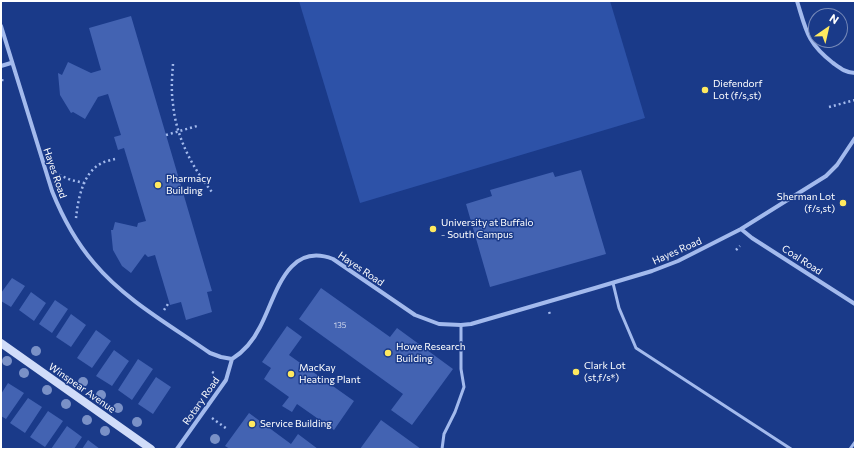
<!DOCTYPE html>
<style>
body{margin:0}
#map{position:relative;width:856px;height:450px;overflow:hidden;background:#1a3a89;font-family:Commissioner,sans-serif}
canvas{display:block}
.frame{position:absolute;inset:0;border:2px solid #fff;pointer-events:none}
.north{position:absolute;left:808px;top:8px;width:40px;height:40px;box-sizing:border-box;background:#1a3a89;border:1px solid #7689b8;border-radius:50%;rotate:34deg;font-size:11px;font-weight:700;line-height:16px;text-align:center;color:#fff}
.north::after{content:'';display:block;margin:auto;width:14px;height:18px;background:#ffe95f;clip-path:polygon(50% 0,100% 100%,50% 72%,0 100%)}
</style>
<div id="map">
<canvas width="856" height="450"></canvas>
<div class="frame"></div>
<div class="north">N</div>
</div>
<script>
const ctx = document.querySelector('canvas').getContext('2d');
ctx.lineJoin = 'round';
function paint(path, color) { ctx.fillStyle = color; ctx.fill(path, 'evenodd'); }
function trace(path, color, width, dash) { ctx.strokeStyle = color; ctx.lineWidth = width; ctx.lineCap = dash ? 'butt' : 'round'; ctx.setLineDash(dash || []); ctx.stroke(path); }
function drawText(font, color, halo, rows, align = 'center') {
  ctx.font = font + ' Commissioner,sans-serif'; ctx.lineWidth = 3; ctx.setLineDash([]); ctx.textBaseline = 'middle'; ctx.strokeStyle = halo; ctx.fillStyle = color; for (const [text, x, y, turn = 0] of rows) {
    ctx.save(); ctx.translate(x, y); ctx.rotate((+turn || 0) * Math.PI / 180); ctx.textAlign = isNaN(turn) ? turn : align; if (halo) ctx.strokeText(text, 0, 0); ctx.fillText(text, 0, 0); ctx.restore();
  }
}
paint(new Path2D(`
 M299 1H610L645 118 360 203Z`), '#2d52a8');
paint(new Path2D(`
 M131 16 212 291 207 292 212 312 186 320 181 302 170 305 155 255 148 257 145 254 131 273 122 266 113 250 111 230H113L115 222 137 227 138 223 146 221 124 148 118 150 114 137 121 135 108 94 98 97 85 119 73 112 71 113 60 95 58 73 62 75 68 62 91 73 101 70 89 28Z
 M581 170 606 254 490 287 466 204 492 196 490 190 553 172 555 177Z
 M12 278 25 286 11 307 1 301V293Z
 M321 288 390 337 397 328 453 369 412 425 391 410 403 394 299 319Z
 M31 292 46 303 34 321 19 310Z
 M55 300 68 309 52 333 39 324Z
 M71 314 86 325 71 347 56 337Z
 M287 326 302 337 289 355 354 401 334 430 297 404 292 412 282 406 289 397 264 379 271 368 262 362Z
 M96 330 111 341 92 368 77 358Z
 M114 350 129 361 112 386 96 376Z
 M138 359 153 369 132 400 118 390Z
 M156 377 171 387 153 414 138 404Z
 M8 383 24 393 6 419 1 416V394Z
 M28 398 42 407 25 433 10 423Z
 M48 411 63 421 45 447 30 437Z
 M249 413 291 444 298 434 318 449H230L225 446Z
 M381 420 421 449H360Z
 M67 426 82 437 74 449H51Z
 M88 440 100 449H82Z`), '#4363b2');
trace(new Path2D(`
 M173 64C172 77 171 91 173 104 176 137 192 167 212 192
 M2 81 3 78
 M829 107 855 100
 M166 135 197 126
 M59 175 71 180 84 183
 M76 218C78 199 83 172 102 163 106 161 111 160 115 159
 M736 250 740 246
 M164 310 168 304
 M549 312 550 314
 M212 372 214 373
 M212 418 227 429`), '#a3baed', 2.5, [2, 3]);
trace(new Path2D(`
 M613 283 619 308 636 348 791 449
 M442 449 444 434 455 412 464 387 461 369V325
 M850 449 855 442`), '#a3baed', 3);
trace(new Path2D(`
 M797 1C806 30 807 43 833 63 840 68 846 73 855 73
 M1 26 52 191C62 216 76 242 94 263 125 300 170 325 210 353L221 357 232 359C245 351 253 341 260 327 276 297 286 241 333 259L415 315 439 324 461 325 471 324 595 288 652 271 678 261 741 229 826 176 837 165 855 138
 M1 66 11 63
 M741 229 752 238 855 304
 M177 449 226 380 232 359`), '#a3baed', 4);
trace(new Path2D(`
 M1 343 151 449`), '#d0dcf9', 8);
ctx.fillStyle = '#7a91c7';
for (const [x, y] of [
 [36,351],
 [7,361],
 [24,373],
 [83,382],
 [47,390],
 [101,395],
 [66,404],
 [118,408],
 [87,420],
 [137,422],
 [105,431],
 [215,439]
]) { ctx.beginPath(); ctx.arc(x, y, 5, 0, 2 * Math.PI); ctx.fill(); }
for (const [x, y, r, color] of [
 [705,90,4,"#ffe95f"],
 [158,185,4,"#ffe95f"],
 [843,203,4,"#ffe95f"],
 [433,229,4,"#ffe95f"],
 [388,353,4,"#ffe95f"],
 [576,372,4,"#ffe95f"],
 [291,374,4,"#ffe95f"],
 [252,424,4,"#ffe95f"]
]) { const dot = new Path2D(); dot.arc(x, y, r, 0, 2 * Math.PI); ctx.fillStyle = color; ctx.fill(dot); trace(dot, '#1a3a89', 1.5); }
drawText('8px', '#d0d8ec', null, [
 ["135",340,325]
]);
drawText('10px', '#fff', '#1a3a89', [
 ["Diefendorf",713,84],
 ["Lot (f/s,st)",713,96],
 ["Pharmacy",166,179],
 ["Building",166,191],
 ["Sherman Lot",835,197,"right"],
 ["(f/s,st)",835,209,"right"],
 ["University at Buffalo",441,223],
 ["- South Campus",441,235],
 ["Howe Research",396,347],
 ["Building",396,359],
 ["Clark Lot",584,366],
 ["(st,f/s*)",584,378],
 ["MacKay",299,368],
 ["Heating Plant",299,380],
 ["Service Building",260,424]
], 'left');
drawText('10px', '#fff', '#1a3a89', [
 ["Hayes Road",55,173,71],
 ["Hayes Road",677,251,-24],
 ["Coal Road",802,260,33],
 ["Hayes Road",361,269,34],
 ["Winspear Avenue",82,388,35],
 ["Rotary Road",201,401,-55]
]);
</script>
